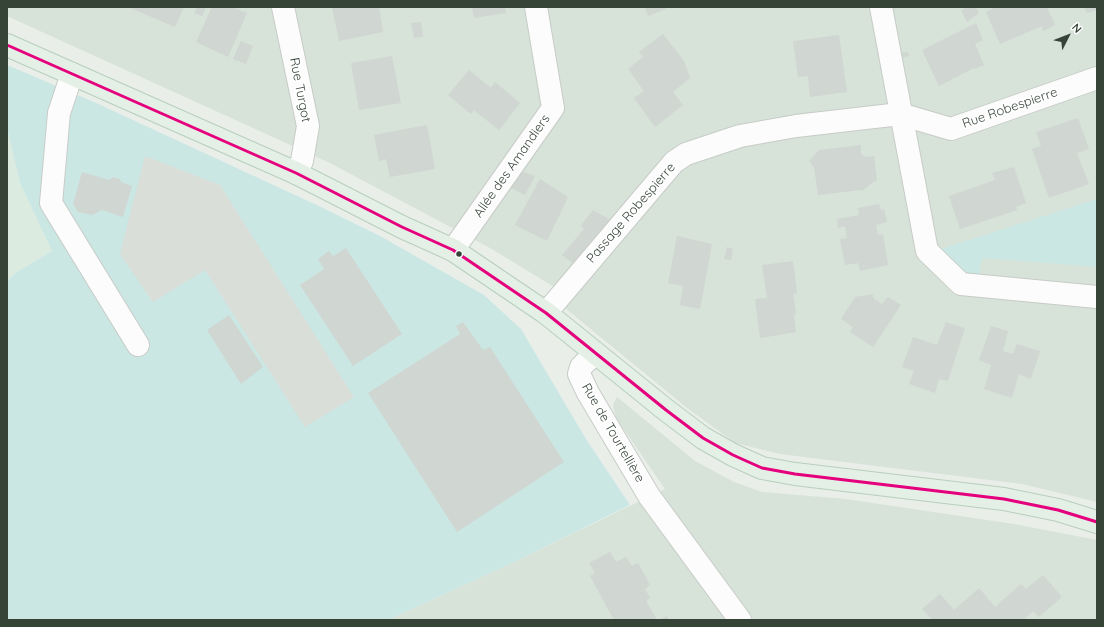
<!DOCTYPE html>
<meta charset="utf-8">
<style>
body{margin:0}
#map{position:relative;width:1104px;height:627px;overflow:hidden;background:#e9eee9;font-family:Quicksand,sans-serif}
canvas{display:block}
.frame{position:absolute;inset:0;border:8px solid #364438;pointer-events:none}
.north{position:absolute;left:1048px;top:16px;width:40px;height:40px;-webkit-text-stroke:3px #fff;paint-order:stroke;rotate:48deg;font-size:11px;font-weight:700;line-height:16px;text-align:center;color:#364438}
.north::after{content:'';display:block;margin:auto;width:14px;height:18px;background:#364438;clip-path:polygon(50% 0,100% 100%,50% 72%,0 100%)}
</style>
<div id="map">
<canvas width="1104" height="627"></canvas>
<div class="frame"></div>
<div class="north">N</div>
</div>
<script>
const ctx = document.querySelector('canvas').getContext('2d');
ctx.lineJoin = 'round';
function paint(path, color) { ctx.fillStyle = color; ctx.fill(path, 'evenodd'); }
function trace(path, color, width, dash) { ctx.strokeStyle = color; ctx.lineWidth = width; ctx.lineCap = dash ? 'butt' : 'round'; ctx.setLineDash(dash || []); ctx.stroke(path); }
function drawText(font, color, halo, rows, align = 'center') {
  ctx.font = font + ' Quicksand,sans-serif'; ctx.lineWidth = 3.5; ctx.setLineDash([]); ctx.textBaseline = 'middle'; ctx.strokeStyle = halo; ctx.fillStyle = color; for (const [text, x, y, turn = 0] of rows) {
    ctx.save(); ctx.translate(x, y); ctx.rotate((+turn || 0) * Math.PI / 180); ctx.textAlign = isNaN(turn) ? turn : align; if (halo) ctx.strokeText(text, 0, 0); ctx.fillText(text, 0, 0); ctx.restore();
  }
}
paint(new Path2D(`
 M7 7H1097V502L1022 484 780 454 735 443 687 408 565 308 668 184 693 157 740 129 677 145 556 288 490 248 330 163 7 16Z
 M617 397 695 461 734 482 762 492 846 499 1014 524 1097 540V620H388L512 563 665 489 616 418 613 404Z`), '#d7e2d9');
paint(new Path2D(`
 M7 128 20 183 52 251 15 273 7 282Z`), '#dcebdf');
paint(new Path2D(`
 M7 65 94 102 321 207 380 236 484 295 521 329 586 439 630 505 512 563 388 620H7V282L15 273 52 251 20 183 7 128Z
 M1097 199V267L982 258 979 276 964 273 941 249Z`), '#cbe7e4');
paint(new Path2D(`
 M145 156 220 185 354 397 305 427 205 270 153 302 120 254Z`), '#d9ded9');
paint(new Path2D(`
 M128 7H184L175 27Z
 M197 7H206L202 16 194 13Z
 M212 7H232L247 13 228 57 196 42Z
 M332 7H379L383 32 339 41Z
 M472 7H505L506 13 474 18Z
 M645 7H666V9L648 16Z
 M968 7H976L979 13 967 22 961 10Z
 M996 7H1047L1055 25 1043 31 1042 26 1000 44 986 12Z
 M1084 7H1097V10L1087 13Z
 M421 22 423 37 414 38 411 23Z
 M976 23 983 40 975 44 984 65 975 69 974 68 939 86 922 50Z
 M663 34 684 61 690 78 673 92 683 105 655 127 634 98 644 91 628 69 643 57 639 52Z
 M839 35 847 92 810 97 808 76 798 77 793 41Z
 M241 41 253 46 246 64 233 59Z
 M908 52 909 56 903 58 902 53Z
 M392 56 401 103 359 110 351 63Z
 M469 70 491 88 495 82 520 103 499 130 474 110 471 114 448 95Z
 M1078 118 1089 149 1077 153 1089 184 1049 198 1032 149 1041 146 1036 132Z
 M427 125 435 169 390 177 386 159 379 161 374 135Z
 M861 145V154L865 157 874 156 877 181 873 182 862 191 860 190 818 195 814 167 809 161 819 150Z
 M1014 167 1026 203 1016 207 1017 210 960 229 949 196 995 180 992 173Z
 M520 171 535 176 525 195 507 186Z
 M82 172 109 180 113 177 120 179 121 182 132 186 123 217 102 210 92 215 78 212 73 204Z
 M540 179 568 197 547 241 515 225Z
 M879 204 881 210 884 209 887 222 876 225 878 235 883 234 888 265 860 271 858 263 845 265 840 239 847 238 845 226 838 228 837 219 859 215 858 208Z
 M593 210 612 221 574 264 562 255 584 229 581 225Z
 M677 236 712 244 700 309 680 305 683 286 668 283Z
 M727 247 733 249 731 260 724 259Z
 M346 248 402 334 353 366 300 285 324 269 318 259 329 251 333 256Z
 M793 261 797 293 793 294 796 312 794 316 796 332 760 338 755 299 767 298 762 265Z
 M873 294V298L882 304 888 297 901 305 873 347 850 332 853 327 841 319 855 297Z
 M229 315 263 367 241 384 207 330Z
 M463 322 483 350 490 347 564 462 457 532 368 393 460 334 456 326Z
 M946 322 965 328 948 381 939 379 935 393 909 384 914 371 902 367 913 337 937 345Z
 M991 326 1008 331 1003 351 1013 354 1017 344 1040 351 1031 379 1019 374 1012 398 984 389 991 365 979 360Z
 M610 552 616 562 626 557 632 566 638 563 650 585 645 589 650 598 646 601 657 620H614L590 576 595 573 589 563Z
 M1043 575 1062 597 1039 617 1033 611 1023 620H932L922 609 940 594 954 610 979 588 995 607 1021 584 1026 589Z
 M667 616 669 620H659Z`), '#d0d6d1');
const minor = new Path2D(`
 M283 7 308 126 302 161 296 173
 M881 7 927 251 961 284 1097 297
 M72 74 59 113 51 203 138 345
 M453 250 553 108 536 7
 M546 313 674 162 686 154 740 136 796 126 900 114 951 129 1097 78
 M595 353 581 367 579 374 588 393 649 496 740 620`);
const major = new Path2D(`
 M7 45 296 173 402 227 453 250 546 313 666 410 703 438 733 455 762 468 795 474 1004 499 1058 510 1097 522`);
trace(minor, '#c7ccc7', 24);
trace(major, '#b8cfbc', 24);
trace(minor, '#fcfcfc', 22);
trace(major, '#e4efe6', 22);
trace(new Path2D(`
 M7 45 296 173 402 227 453 250 546 313 666 410 703 438 733 455 762 468 795 474 1004 499 1058 510 1097 522`), '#e5007d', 3);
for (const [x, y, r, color] of [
 [459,254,3.5,"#364438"]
]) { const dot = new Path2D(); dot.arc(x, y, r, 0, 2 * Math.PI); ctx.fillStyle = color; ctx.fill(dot); trace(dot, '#fff', 1.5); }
drawText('13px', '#364438', '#fff', [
 ["Rue Turgot",300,90,79],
 ["Rue Robespierre",1010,108,-19],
 ["Allée des Amandiers",512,166,-55],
 ["Passage Robespierre",631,213,-49],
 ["Rue de Tourtellière",613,433,60]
]);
</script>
